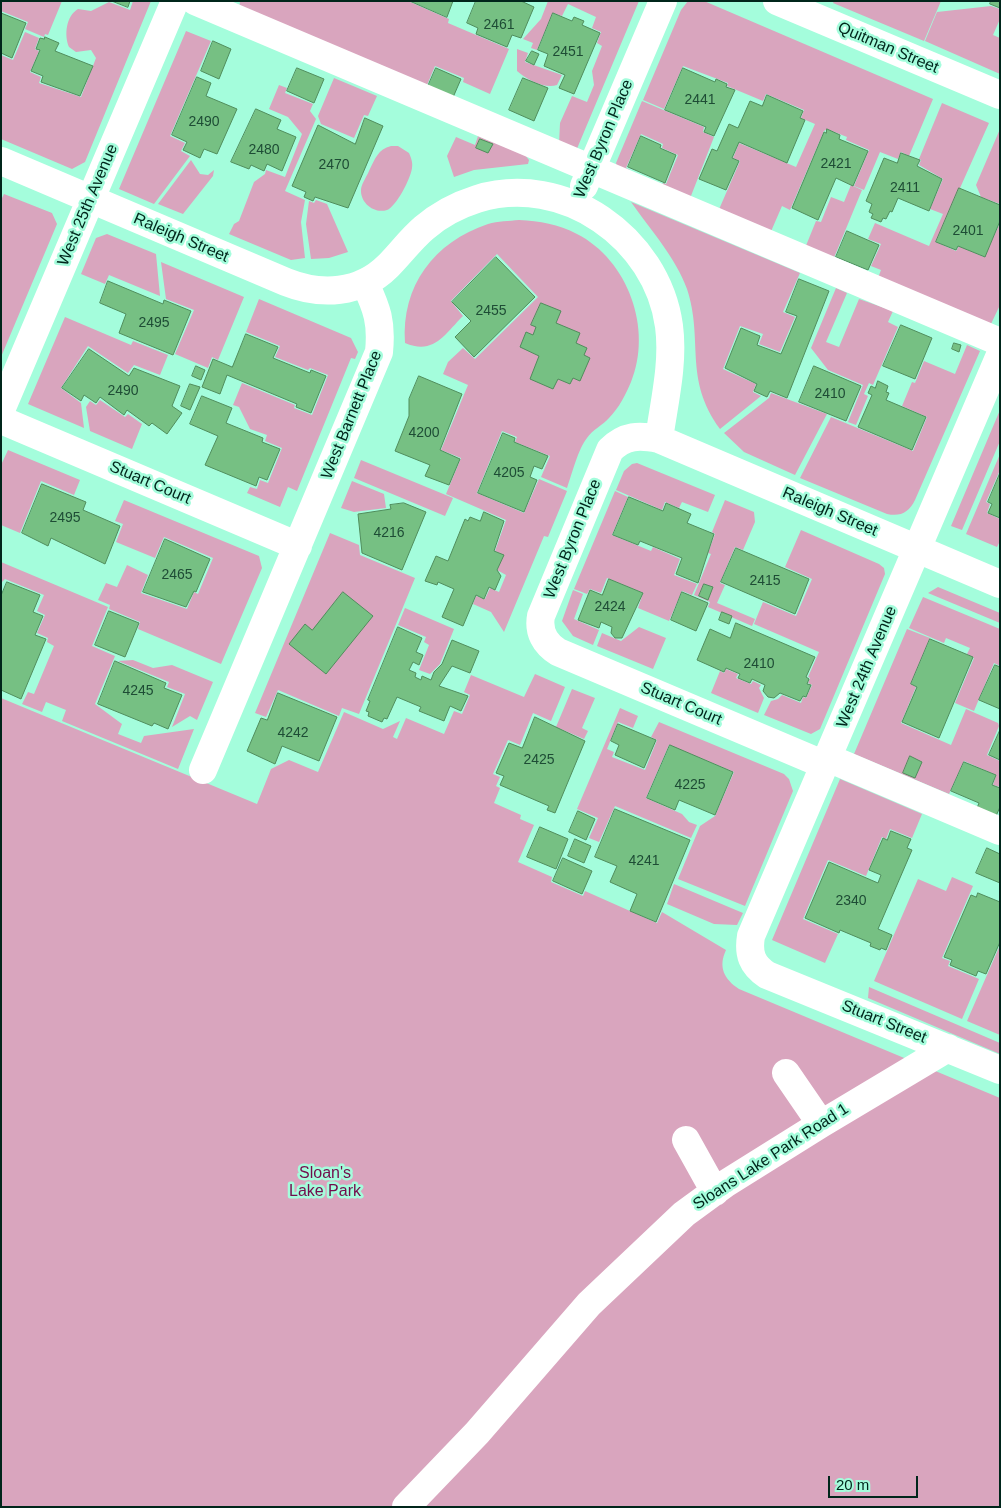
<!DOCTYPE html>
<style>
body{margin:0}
#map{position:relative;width:1001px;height:1508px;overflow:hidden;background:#a4fddc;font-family:Arial,sans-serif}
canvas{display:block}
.frame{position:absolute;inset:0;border:2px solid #00261b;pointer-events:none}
.scale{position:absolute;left:828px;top:1476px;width:90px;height:22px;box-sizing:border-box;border:2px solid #00261b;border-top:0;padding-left:6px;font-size:15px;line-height:18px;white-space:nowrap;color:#00261b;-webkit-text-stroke:4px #a4fddc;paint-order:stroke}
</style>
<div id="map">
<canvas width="1001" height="1508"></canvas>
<div class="frame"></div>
<div class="scale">20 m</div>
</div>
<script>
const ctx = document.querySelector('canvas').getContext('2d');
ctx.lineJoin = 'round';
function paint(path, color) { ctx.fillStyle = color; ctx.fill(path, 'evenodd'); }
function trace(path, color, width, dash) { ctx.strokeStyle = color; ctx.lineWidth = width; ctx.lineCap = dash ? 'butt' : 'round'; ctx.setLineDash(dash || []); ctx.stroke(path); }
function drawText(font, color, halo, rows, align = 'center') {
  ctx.font = font + ' Arial,sans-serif'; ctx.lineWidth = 5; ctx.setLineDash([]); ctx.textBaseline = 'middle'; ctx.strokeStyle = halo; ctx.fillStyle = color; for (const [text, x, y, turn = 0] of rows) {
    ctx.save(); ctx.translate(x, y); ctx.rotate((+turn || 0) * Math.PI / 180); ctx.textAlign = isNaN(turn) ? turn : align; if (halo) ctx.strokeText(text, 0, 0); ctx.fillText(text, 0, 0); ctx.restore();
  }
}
paint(new Path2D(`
 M1 1H62L48 35 45 34 44 37 25 29 28 22 1 11Z
 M133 1H151L85 162 72 169 1 139V55L13 60 25 32 39 38 35 49 39 51 30 72 41 77 39 83 81 97 96 58 91 50 76 52 69 47C64 35 66 16 78 9L91 11 109 2 130 10Z
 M240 1H408L449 19 448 23 509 49 490 94 463 82 464 78 435 66 425 90 239 11Z
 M548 1H639L576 151 559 144 560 123 572 96 587 102 594 85 592 71 602 46 597 43 601 32 592 28 596 17 568 4 562 16 553 13 537 50 531 48 533 43 523 39 541 19Z
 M688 1H704L933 99 909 156 901 152 898 159 880 152 864 190 854 186 869 150 846 140 847 137 827 129 824 131 790 210 782 206 769 236 717 214 740 161 733 158 739 143 796 167 815 124 801 118 804 110 766 94 763 101 727 86 728 83 683 66 664 109 643 100 681 10Z
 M834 1H941L924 41 833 3Z
 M991 6 1000 9V19L993 35 1000 38V74L925 41 937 12Z
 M186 31 211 41 170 136 185 143 181 151 190 156 154 204 119 189Z
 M517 49 528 53 525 62 562 75 557 85C545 89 527 80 517 71Z
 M334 78 377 96 368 116 364 115 354 138 321 124 318 116Z
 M279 85 287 88 285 93 313 104 310 111 316 119 285 191 305 200 301 222 305 258 291 260 229 234 234 224 239 221 254 182 265 174 266 170 285 177 302 134 288 117 269 109Z
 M642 101 704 127 703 132 714 137 689 201 661 189 663 183 666 184 678 155 662 148 663 144 641 134 626 168 630 170 628 174 618 170 616 163Z
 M942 103 989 123 936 242 956 251 959 246 984 257 1000 223V305L990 326 878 278 881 270 871 266 881 244 868 239 875 223 929 246 943 214 930 209 943 179 919 165 921 160 919 159Z
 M1000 129V204L981 197 976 185Z
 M478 136 525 155 529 160 528 164 474 170 454 177 447 156 456 137 475 145Z
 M391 146H398L409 153C411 158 413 162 412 168 411 178 396 207 387 210 374 214 360 203 361 189 362 183 367 176 369 171 375 159 378 149 391 146Z
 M191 160 200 174 208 175 214 170 213 176 183 214 158 204Z
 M851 185 862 190 831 265 803 253 816 221 821 222 831 197 844 202Z
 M4 194 52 213 57 224 1 357V200Z
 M316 200 327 204 348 252 329 258 311 259 306 224 309 201 314 203Z
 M631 202 800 273 783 312 795 317 780 352 759 344 763 334 740 326 723 369 756 384 753 392 761 396 720 429C683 378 704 341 687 289 676 258 650 229 631 202Z
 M519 220C540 221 558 224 577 234 628 260 653 329 631 382 626 394 619 408 609 418 603 425 592 430 587 438 578 449 572 474 567 488L541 477 550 456 515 442 517 437 502 431 476 495 477 493 524 513 539 479 567 491 548 537 544 536 504 632 491 612 473 604 476 596 485 599 490 588 499 592 506 575 497 570 503 555 495 551 506 520 446 494 461 458 441 450 468 385 443 374 448 362 463 348 475 359 538 297 497 254 451 301 463 316C444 335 434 355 405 343 401 286 434 242 488 224 498 221 509 221 519 220Z
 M107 234 156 254 160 296 109 275 105 284 81 274 96 238Z
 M161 262 244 297 218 360 212 357 208 368 175 354 194 310 166 299Z
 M836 288 847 293 826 342 839 347 859 299 893 311 888 322 898 327 873 385 869 383 864 394 868 396 856 425 848 422 863 385 828 370 811 348Z
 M259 299 351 338 358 352 355 359 351 358 297 491 288 487 280 507 247 493 250 487 257 489 260 480 268 483 282 448 265 441 267 435 250 429 239 407 233 405 242 383 295 405 294 408 312 415 328 375 310 368 308 370 275 357 280 346 246 332Z
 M65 317 131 345 133 341 168 355 160 375 134 365 128 373 88 346 61 388 81 403 84 428 28 404Z
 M967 345 980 351 915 500C909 512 901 517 887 514L800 478 831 417 913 451 927 417 902 406 912 382 915 383 924 361 955 374Z
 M771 393 827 414 795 475 744 452 724 433 769 398Z
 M100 400 125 417 128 414 142 424 132 449 90 431 86 407 90 401 96 405Z
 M1000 410V441L962 530 951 526Z
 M8 450 80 480 74 495 41 481 20 533 1 525V465Z
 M1000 454V470L986 502 990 504 987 513 1000 519V541L997 547 966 534Z
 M361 460 453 498 445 516 354 478Z
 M637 463 715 495 708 512 682 502 679 508 665 502 662 510 616 490 624 471 632 464Z
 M352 481 384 494 386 508 354 512 341 508Z
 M615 491 628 497 612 535 651 551 653 547 680 559 674 575 697 584 692 595 682 591 669 621 638 608 643 593 607 578 601 593 590 589 587 594 574 589Z
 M124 500 259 556 262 568 221 664 138 629 140 622 109 609 110 605 98 600 106 583 117 587 127 565 148 575 141 593 187 609 194 592 198 594 213 558 164 537 155 558 116 542 123 524 115 521Z
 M725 500 754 512 755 522 743 550 735 547 720 583 725 585 717 603 755 619 752 626 708 607 710 602 694 595 711 554 708 553 715 534 712 532Z
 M801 530 879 564 884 568 885 574 820 729 811 734 764 715 771 701 778 699 782 695 801 703 803 697 806 698 812 685 808 683 810 678 808 677 819 652 754 624 763 602 796 616 812 579 785 567Z
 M330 533 359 545 360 555 415 578 359 714 342 708 339 716 278 690 266 717 255 713Z
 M1 562 108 607 92 646 115 656 95 704 122 724 118 734 141 743 144 736 194 729 178 769 62 721 66 710 46 702 42 712 22 704 28 692 34 694 54 646 47 642 48 638 37 633 45 615 37 611 44 595 5 579 1 583Z
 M938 587 1000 613V623L928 593Z
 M573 590 583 594 574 619 599 630 593 645 573 636 562 621Z
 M923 597 1000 629V666L994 663 974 711 955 703 974 658 967 654 970 648 946 638 944 643 909 628Z
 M405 608 454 629 440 664 430 674 419 670 429 645 424 642 426 637 398 625Z
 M639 627 666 638 653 669 597 646 602 633 621 641Z
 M907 629 930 638 911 684 916 687 901 723 951 745 966 709 998 723 999 726 987 755 1000 761V787L993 785 996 775 964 761 949 794 854 754Z
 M133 660 153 668 172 665 213 682 197 720 190 716 172 727 185 694 167 687 169 682 118 661Z
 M726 669 738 674 736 678 751 684 753 681 761 685 759 688 764 698 758 713 711 693 720 671 724 673Z
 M535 674 565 687 551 721 533 713 520 745 508 740 493 774 500 777 496 786 500 788 494 803 521 815 520 819 534 825 518 862 552 877 551 882 583 896 585 891 657 923 662 912 726 950C718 967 724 979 739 989L1000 1098V1507H1V698L257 804 271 769 289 760 318 772 344 712 383 729 400 721 393 737 397 739 406 718 444 734 454 711 462 714 470 695 464 692 471 675 524 697Z
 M572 689 595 698 582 728 588 731 584 739 556 727Z
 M620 708 638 716 633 728 618 722 607 749 614 752 612 757 645 770 657 740 651 737 659 722 784 774 789 779 793 791 745 906 678 879 700 826 715 816 734 772 669 745 646 798 682 814 689 822 697 825 691 838 615 806 599 842 589 838 598 818 577 809Z
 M840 779 922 814 912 838 890 829 886 839 882 837 866 876 828 860 803 919 838 934 825 963 772 940Z
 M952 877 973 886 942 958 950 961 948 966 979 979 962 1019 874 981 918 879 946 891Z
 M674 884 743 913 737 925 714 924 667 904Z
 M1000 945V1035L967 1021Z
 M869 987 1000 1043V1054L868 998Z`), '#d9a5be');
const building = new Path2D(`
 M112 1H130L128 7Z
 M410 1H453L447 17Z
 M476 1H521L534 7 521 38 512 35 507 47 476 34 478 28 467 23Z
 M991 1H1000V8L990 4Z
 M1 13 26 23 12 58 1 53Z
 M553 13 572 21 574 17 584 21 582 25 600 33 574 94 559 88 565 75 544 66 548 54 538 50Z
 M45 37 59 43 55 51 93 66 80 96 41 82 43 76 31 71 40 50 36 49 40 38 44 39Z
 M213 41 231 49 219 79 201 71Z
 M532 51 539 54 534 65 526 61Z
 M297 68 324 79 314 103 287 91Z
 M436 68 461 79 451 102 426 91Z
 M683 68 715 82 716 79 727 84 726 87 735 90 714 136 704 132 706 127 665 110Z
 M197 77 211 83 206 96 237 109 217 154 204 149 200 158 183 150 187 142 172 135Z
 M523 78 548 88 534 121 509 110Z
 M767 95 803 111 800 118 805 120 787 163 739 142 732 158 739 161 726 190 699 179 712 149 717 151 729 124 738 128 750 101 762 106Z
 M256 109 281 120 277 129 296 137 282 171 267 164 264 171 251 165 249 169 231 162Z
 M365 118 383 126 348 208 315 197 313 201 304 197 306 192 292 186 318 125 355 144Z
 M827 129 840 135 839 139 868 151 853 186 836 178 818 220 792 208 824 132 826 133Z
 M641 136 661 145 660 148 676 155 665 183 628 167Z
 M480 139 493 144 488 153 476 148Z
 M901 153 920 160 917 166 942 179 929 211 898 198 892 212 890 211 886 219 883 218 881 222 871 218 873 214 869 212 872 204 866 201 884 158 897 163Z
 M959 188 1000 205V221L985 257 958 246 956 250 936 242Z
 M847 231 879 245 868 270 836 257Z
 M496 257 535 297 474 357 455 337 471 321 452 302Z
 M799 279 829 291 787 398 770 391 767 397 754 391 757 384 725 368 741 328 760 336 757 345 781 354 797 316 786 312Z
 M108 281 163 304 164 300 191 311 173 355 119 333 126 314 100 303Z
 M541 303 561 311 556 323 580 333 576 343 587 348 584 355 590 358 580 381 573 378 570 384 558 379 553 389 530 379 539 356 520 347 526 332 533 335 536 327 531 325Z
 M901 325 932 338 915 379 883 366Z
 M246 334 278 347 273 358 310 373 311 370 326 376 311 413 296 407 297 404 227 375 220 394 202 387 213 359 232 367Z
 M954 343 961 345 959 352 952 349Z
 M89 349 129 376 134 368 180 386 172 406 182 413 167 434 152 423 149 426 127 410 124 415 100 397 96 403 84 395 81 401 62 388Z
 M196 366 205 370 201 380 192 376Z
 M814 366 861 386 846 421 799 402Z
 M419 376 462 394 440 450 460 459 449 485 425 476 430 465 395 451 409 416V399Z
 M878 381 888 386 886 392 889 393 886 400 926 417 912 450 858 427 872 395 868 393 871 386 875 388Z
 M190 384 200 387 190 410 181 406Z
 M202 396 232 408 226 423 263 438 262 442 280 449 267 480 259 477 256 486 205 465 218 436 190 424Z
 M503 433 515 438 514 442 548 456 542 469 534 466 530 477 537 480 524 512 478 493Z
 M1000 473V518L988 513 992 504 988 502Z
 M42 484 86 502 83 510 120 526 105 564 51 538 48 546 22 533Z
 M629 497 663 511 666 503 691 514 687 523 714 534 698 583 676 574 682 558 640 541 638 545 613 535Z
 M404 503 426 512 402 570 362 553 358 514 391 509 390 505Z
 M484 512 504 521 494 551 504 555 497 570 501 576 495 590 489 587 484 599 476 595 463 626 442 617 454 589 438 582 437 585 425 581 436 556 448 561 465 519 468 521 470 517 480 521Z
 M165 539 210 559 196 592 194 591 186 607 143 592Z
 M736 548 809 579 795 614 721 582Z
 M609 579 643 593 622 638H615L611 633 612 627 601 622 599 628 578 620 590 590 602 595Z
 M7 582 40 595 33 612 43 616 35 635 46 639 21 699 1 690V596Z
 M704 584 713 587 708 600 699 596Z
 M343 592 373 616 326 674 289 644 305 624 312 630Z
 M682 592 708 603 696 631 671 620Z
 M109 611 139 623 125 657 95 645Z
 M722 612 732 616 729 624 719 620Z
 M736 623 815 657 806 677 809 679 807 684 811 685 806 697 803 696 800 701 780 693 774 698 768 697 763 691 765 685 752 679 750 683 738 678 740 674 726 668 724 672 697 660 710 629 730 638Z
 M398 627 422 638 416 652 423 655 419 665 413 662 409 670 416 673 415 677 421 680 422 676 431 680 434 672 442 664 452 640 479 651 470 673 452 666 439 686 468 696 461 711 450 706 444 721 419 711 421 707 397 697 387 719 384 718 382 722 368 716 369 712 366 711 370 701 368 700Z
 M930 639 973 657 939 738 902 722 917 687 911 684Z
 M115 661 166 683 164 688 182 695 168 729 154 723 152 726 98 704Z
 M995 665 1000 667V709L979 700Z
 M278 693 337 717 319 761 282 746 275 764 247 751 261 718 267 720Z
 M535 717 585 741 555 813 547 810 549 806 500 785 504 776 496 773 509 743 522 748Z
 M618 724 656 740 644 768 615 755 619 745 611 741Z
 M1000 730V760L989 755Z
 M670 745 733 772 715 815 679 800 675 810 647 798Z
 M910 756 922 762 915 778 903 773Z
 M964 762 996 775 992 785 1000 788V807L996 816 977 808 979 803 951 791Z
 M615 809 690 840 656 922 630 911 637 894 610 882 617 866 595 857Z
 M578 811 595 819 586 840 569 832Z
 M540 827 568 839 556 869 527 857Z
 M891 831 911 839 907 848 912 850 878 929 892 935 886 950 881 948 880 950 870 946 871 943 840 930 839 933 805 918 829 862 878 883 881 875 869 870 883 838 887 840Z
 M575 839 591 846 584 863 568 856Z
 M987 848 1000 854V883L976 873Z
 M563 858 592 871 582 894 553 881Z
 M978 893 1000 902V942L986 974 978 971 976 976 950 965 952 960 944 957 971 895 976 897Z`);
paint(building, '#76c083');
trace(building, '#508d5c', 1);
trace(new Path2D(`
 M195 1 1000 342
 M777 1 1000 95
 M1 161 286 282C321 296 360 294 388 266 400 254 411 239 424 228 439 215 458 205 477 199 564 172 657 238 669 326 674 363 664 403 659 439
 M584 186 663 1
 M1000 355 751 936C748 954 752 965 767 975L1000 1070
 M1 410 175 1
 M1 420 298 546
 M828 758 1000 831
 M825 765 558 652C545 644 538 632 541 616L610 450C625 435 639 435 659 439L1000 584
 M203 770 379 352C382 322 377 309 365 283
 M786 1073 821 1124
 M686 1140 715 1192
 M406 1507 477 1433 589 1304 684 1214 725 1184 821 1124 948 1048`), '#fff', 28);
drawText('14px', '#1e4c35', null, [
 ["2461",499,25],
 ["2451",568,52],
 ["2441",700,100],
 ["2490",204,122],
 ["2480",264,150],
 ["2421",836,164],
 ["2470",334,165],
 ["2411",905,188],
 ["2401",968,231],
 ["2455",491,311],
 ["2495",154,323],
 ["2490",123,391],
 ["2410",830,394],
 ["4200",424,433],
 ["4205",509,473],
 ["2495",65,518],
 ["4216",389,533],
 ["2465",177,575],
 ["2415",765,581],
 ["2424",610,607],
 ["2410",759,664],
 ["4245",138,691],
 ["4242",293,733],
 ["2425",539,760],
 ["4225",690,785],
 ["4241",644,861],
 ["2340",851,901]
]);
drawText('16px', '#00261b', '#a4fddc', [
 ["Quitman Street",888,48,23],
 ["West Byron Place",604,139,-67],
 ["West 25th Avenue",88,205,-67],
 ["Raleigh Street",181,238,23],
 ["West Barnett Place",352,415,-68],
 ["Stuart Court",150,483,23],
 ["Raleigh Street",830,512,23],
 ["West Byron Place",573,539,-68],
 ["West 24th Avenue",867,667,-67],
 ["Stuart Court",681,704,23],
 ["Stuart Street",884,1022,22],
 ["Sloans Lake Park Road 1",771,1157,-33]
]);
drawText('16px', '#720d4c', '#a4fddc', [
 ["Sloan's",325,1174],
 ["Lake Park",325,1192]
]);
</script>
